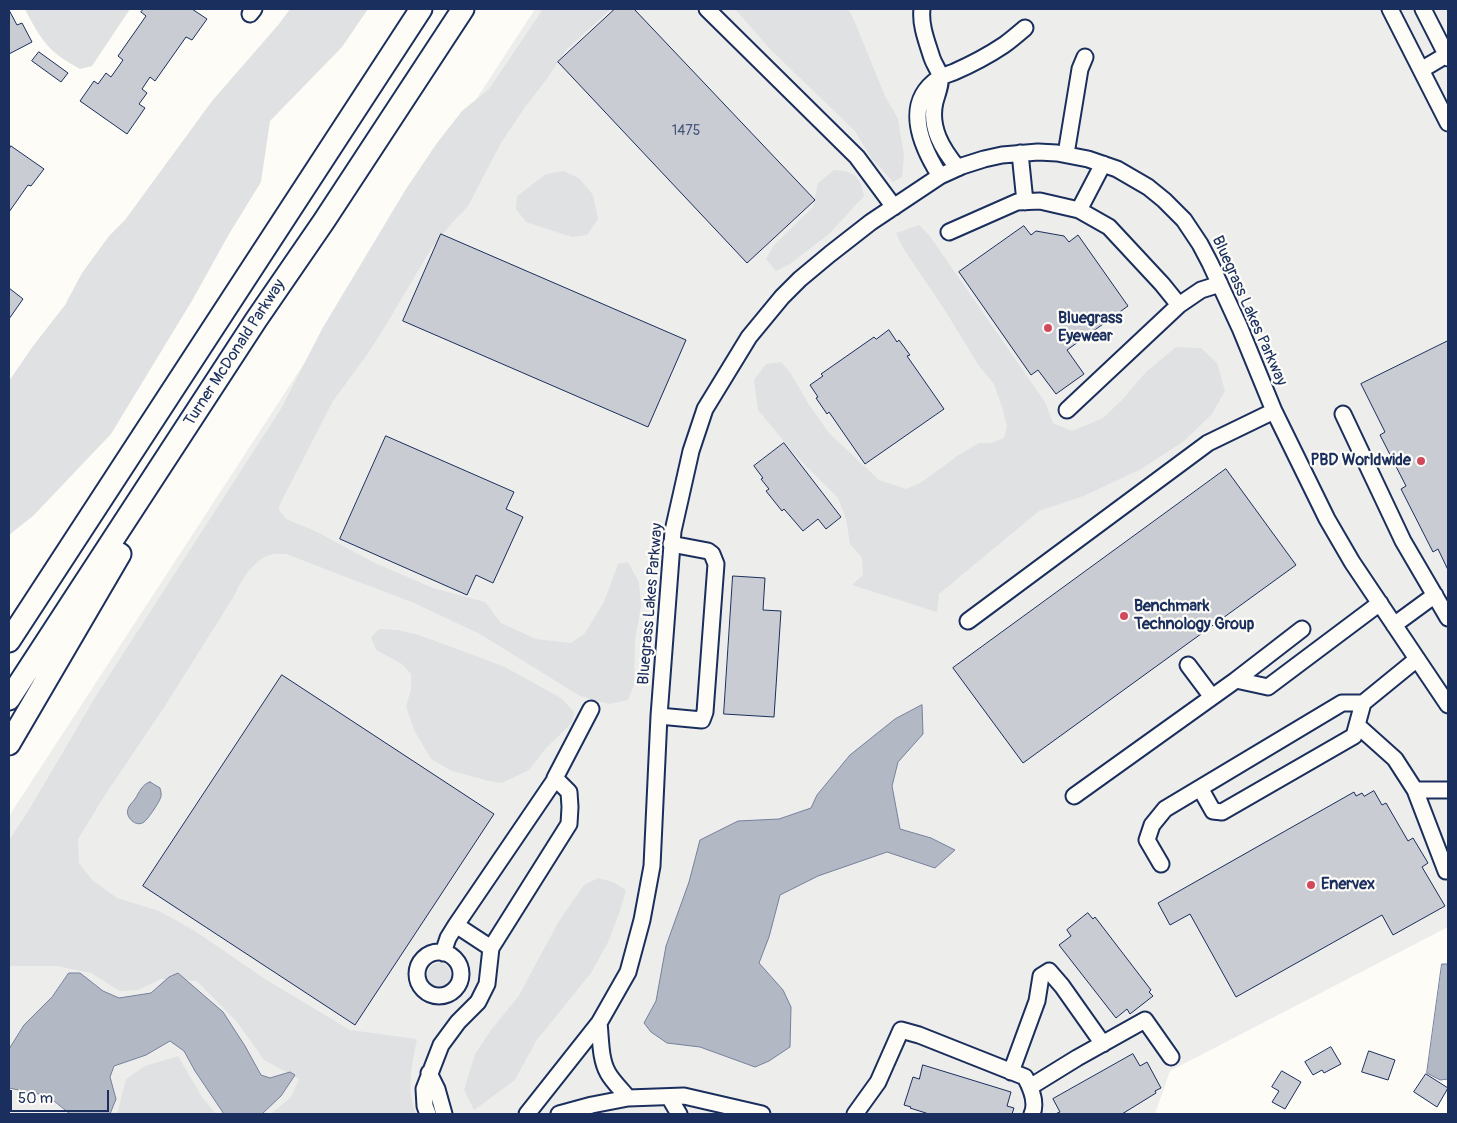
<!DOCTYPE html>
<style>
body{margin:0}
#map{position:relative;width:1457px;height:1123px;overflow:hidden;background:#fdfcf7;font-family:Pangolin,sans-serif}
canvas{display:block}
.frame{position:absolute;inset:0;border:10px solid #1b2f5e;pointer-events:none}
.scale{position:absolute;left:10px;top:1090px;width:99px;height:22px;box-sizing:border-box;border:2px solid #1b2f5e;border-top:0;padding-left:6px;font-size:15px;line-height:18px;white-space:nowrap;color:#1b2f5e;-webkit-text-stroke:4px #fdfcf7;paint-order:stroke}
</style>
<div id="map">
<canvas width="1457" height="1123"></canvas>
<div class="frame"></div>
<div class="scale">50 m</div>
</div>
<script>
const ctx = document.querySelector('canvas').getContext('2d');
ctx.lineJoin = 'round';
function paint(path, color) { ctx.fillStyle = color; ctx.fill(path, 'evenodd'); }
function trace(path, color, width, dash) { ctx.strokeStyle = color; ctx.lineWidth = width; ctx.lineCap = dash ? 'butt' : 'round'; ctx.setLineDash(dash || []); ctx.stroke(path); }
function drawText(font, color, halo, rows, align = 'center') {
  ctx.font = font + ' Pangolin,sans-serif'; ctx.lineWidth = 4.5; ctx.setLineDash([]); ctx.textBaseline = 'middle'; ctx.strokeStyle = halo; ctx.fillStyle = color; for (const [text, x, y, turn = 0] of rows) {
    ctx.save(); ctx.translate(x, y); ctx.rotate((+turn || 0) * Math.PI / 180); ctx.textAlign = isNaN(turn) ? turn : align; if (halo) ctx.strokeText(text, 0, 0); ctx.fillText(text, 0, 0); ctx.restore();
  }
}
paint(new Path2D(`
 M535 9H1448V927L1170 1071 1155 1114H9V816Z`), '#edeeec');
paint(new Path2D(`
 M25 9H130L92 66 80 69C73 65 66 61 59 56 43 44 34 27 25 9Z
 M290 9H368L342 47 270 121 261 182 229 234 193 299 111 434 33 516 9 535V381L33 346 65 305 82 273 109 236 125 220 212 101 279 24Z
 M543 9H611L567 49 546 80 523 110 501 143 468 206 451 224 431 249 383 330 366 356 333 401 279 506V510L286 519 315 531 375 563 433 588 485 602 501 623 536 639 571 643 585 633 604 602 618 564 628 562 639 582 641 606 635 641 634 685 628 700 609 704 580 696 480 634 414 603 286 554C281 554 274 553 270 555 253 560 241 581 234 596L165 706 105 795 78 839 79 863 92 880 117 898 159 911 195 931 265 979 350 1030 417 1039C412 1066 406 1088 416 1114H271L291 1097 299 1079 264 1060 237 1022 197 981 161 979 138 990 120 991 91 973 57 966H9V840L27 813 96 696 282 407 322 329 406 189 437 143 462 111 489 89Z
 M735 9H848L854 20 885 96 898 119 904 156 902 177 893 182 871 158 855 131 770 49Z
 M834 170C854 171 860 176 864 196L829 234 790 264 776 271 766 259 774 245 813 207 818 183Z
 M563 171 579 178 593 195 598 219 587 235 572 237 526 222 516 209 517 196 546 174Z
 M919 225 929 235 1045 402 1053 423 1072 431 1103 418 1122 400 1146 372 1176 347 1201 348 1217 363 1225 391 1212 414 1184 441 1141 469 1086 495 1039 511 939 594 937 612 852 585 863 575 862 558 850 544 846 519 838 498 797 457 758 410 754 380 766 364 781 362 790 372 808 403 829 433 879 480 906 489 922 482 957 456 979 443H991L1004 438 1007 426 1002 407 994 384 979 366 946 312 903 248 896 233Z
 M379 629 398 630 419 635 505 667 561 698 574 712 572 723 546 748 529 770 502 783 489 781 452 771 431 759 414 730 406 706 411 690V674L402 664 376 650 371 637Z
 M598 878 613 882 626 890 619 914 608 942 591 973 536 1041 515 1080 474 1110 464 1090 475 1054 491 1030 518 997 559 921 584 885Z
 M427 975a12 12 0 1 1 24 0a12 12 0 1 1-24 0Z
 M178 1056 202 1097 216 1114H117L126 1079 145 1066Z`), '#e0e1e3');
const water = new Path2D(`
 M922 705 923 734 898 762 892 786 900 829 931 838 955 850 935 868 887 852 818 876 780 895 769 937 759 963 783 990 791 1007 790 1047 769 1061 755 1067 700 1047 667 1043 651 1032 644 1023 656 1001 666 946 689 882 700 840 738 821 779 819 811 808 817 795 850 755 895 719Z
 M150 782 160 788C161 792 162 796 160 799 158 804 148 819 144 822 136 828 125 817 128 809 129 805 133 802 135 799 139 793 142 784 150 782Z
 M1442 964H1448V1079L1440 1080 1427 1073Z
 M69 973H80L103 991 119 998 151 993 169 977 178 973 223 1012 245 1046 261 1075 270 1078 290 1072 295 1075 281 1096 262 1114H224L195 1071 184 1051 170 1041 146 1055 114 1066 110 1077 116 1099 110 1114H70L48 1096 9 1088V1049L24 1025 52 997Z`);
paint(water, '#b3b8c5');
trace(water, '#76819c', 1);
const building = new Path2D(`
 M144 9H192L207 19 192 40 186 37 155 81 150 77 142 89 147 93 139 104 145 108 127 134 80 101 94 81 98 84 106 73 111 77 123 60 118 56 146 16 141 12Z
 M615 9H634L815 200 747 263 558 62Z
 M9 10 17 25 22 23 32 42 9 54Z
 M39 52 68 73 61 82 32 61Z
 M11 146 44 169 31 186 28 185 9 212V150Z
 M1024 226 1031 235 1036 231 1064 236 1069 242 1078 235 1128 306 1067 350 1084 374 1056 394 1038 370 1031 375 959 272Z
 M441 234 686 340 648 427 403 321Z
 M9 288 23 299 9 319Z
 M889 330 897 342 899 340 910 355 907 356 944 409 865 464 829 412 827 414 816 398 818 397 810 385 823 376 821 374 874 337 876 339Z
 M1448 341V570L1438 549 1433 552 1401 489 1406 486 1380 435 1385 432 1361 384Z
 M386 436 514 492 506 509 523 517 493 583 476 575 467 595 340 539Z
 M784 443 841 517 826 529 818 519 803 531 784 509 782 511 766 491 769 489 761 479 763 478 754 466Z
 M1226 469 1296 565 1023 763 953 668Z
 M733 576 765 578 763 610 781 611 774 717 724 714Z
 M282 675 494 814 355 1025 143 886Z
 M1374 791 1382 805 1386 803 1408 841 1413 838 1428 863 1422 867 1445 906 1393 935 1382 915 1236 997 1190 914 1170 925 1158 903 1354 792 1356 796 1362 793 1364 796Z
 M1088 913 1093 919 1095 917 1151 990 1149 992 1153 996 1130 1014 1127 1009 1116 1018 1059 945 1071 936 1067 930Z
 M1331 1047 1341 1064 1324 1073 1322 1070 1313 1075 1305 1062Z
 M1369 1051 1395 1060 1388 1080 1362 1072Z
 M1133 1054 1140 1066 1147 1062 1161 1088 1155 1091 1156 1093 1122 1114H1055L1060 1112 1053 1099Z
 M923 1065 1011 1092 1007 1106 1014 1108 1012 1114H929L910 1108 911 1107 904 1105 913 1077 919 1079Z
 M1282 1071 1301 1082 1285 1109 1272 1102 1279 1091 1272 1087Z
 M1426 1074 1448 1088 1437 1107 1414 1092Z`);
paint(building, '#c9ccd3');
trace(building, '#1b2f5e', 1);
const minor = new Path2D(`
 M707 9 857 157 894 207
 M922 9C920 25 927 42 932 58 934 64 938 69 940 75 942 83 937 94 935 102 929 127 942 149 958 168
 M1390 9 1448 123
 M1423 9 1448 58
 M250 14 254 9
 M1421 70 1448 54
 M1020 153 1025 202
 M1066 154 1080 69 1085 57
 M940 176C921 146 902 103 939 78 944 75 949 74 954 72 970 65 989 55 1004 45 1011 40 1018 34 1025 28
 M1079 210 1103 164
 M949 232 1017 202 1040 201 1079 210 1109 227 1162 284 1179 305
 M1067 410 1179 305 1201 290 1220 284
 M1343 414 1403 541 1448 618
 M968 621 1208 443 1274 411
 M1394 625 1435 595
 M1188 665 1212 697
 M1236 680 1302 629
 M659 716 702 720 705 712 716 564 712 554 708 551 671 544
 M1357 725 1395 759 1415 790 1446 871H1448
 M1200 788 1213 811 1222 812 1354 736 1363 703 1417 659
 M1415 790H1448
 M1074 796 1236 680 1268 687 1380 603
 M1161 864 1147 840 1152 825 1165 809 1342 703H1363
 M491 948 456 925 556 778
 M417 974a22 22 0 1 1 44 0a22 22 0 1 1-44 0Z
 M443 953 448 938 456 925
 M599 1023C601 1040 600 1059 608 1073 613 1082 622 1090 628 1098
 M1011 1072 1037 1001 1041 976 1049 971 1062 986 1103 1044
 M429 1073 437 1089 444 1114
 M1030 1087 1077 1058 1145 1020 1171 1057
 M669 1097 679 1114
 M428 1114 425 1106 424 1089 441 1045 458 1022 478 1002 487 984 491 948 569 824 570 807 569 792 555 778 591 709
 M527 1114 599 1023 628 972 642 920 652 866 659 716 673 531 691 451 705 409 749 337 782 297 800 279 830 254 871 222 940 176 962 166 984 159 1002 155 1038 152 1057 153 1088 159 1117 169 1148 187 1164 200 1184 220 1200 244 1210 263 1240 328 1274 411 1327 519 1352 562 1448 705
 M559 1114 592 1105 628 1098 684 1096 762 1114
 M855 1114 878 1082 901 1030 919 1035 1025 1077C1031 1088 1037 1103 1032 1114`);
const highway = new Path2D(`
 M9 641 421 9
 M9 699 256 320 324 221 463 9
 M9 744 120 554`);
trace(minor, '#1b2f5e', 19);
trace(highway, '#1b2f5e', 25);
trace(minor, '#fdfcf7', 15);
trace(highway, '#fdfcf7', 21);
for (const [x, y, r, color] of [
 [1048,328,5,"#d1495b"],
 [1421,461,5,"#d1495b"],
 [1124,616,5,"#d1495b"],
 [1311,885,5,"#d1495b"]
]) { const dot = new Path2D(); dot.arc(x, y, r, 0, 2 * Math.PI); ctx.fillStyle = color; ctx.fill(dot); trace(dot, '#fdfcf7', 2); }
drawText('14px', '#46567b', null, [
 ["1475",686,131]
]);
drawText('16px', '#1b2f5e', '#fdfcf7', [
 ["Bluegrass Lakes Parkway",1249,311,66],
 ["Turner McDonald Parkway",235,353,-57],
 ["Bluegrass Lakes Parkway",651,604,-85]
]);
drawText('bold 16px', '#1b2f5e', '#fdfcf7', [
 ["Bluegrass",1058,319],
 ["Eyewear",1058,337],
 ["PBD Worldwide",1411,461,"right"],
 ["Benchmark",1134,607],
 ["Technology Group",1134,625],
 ["Enervex",1321,885]
], 'left');
</script>
